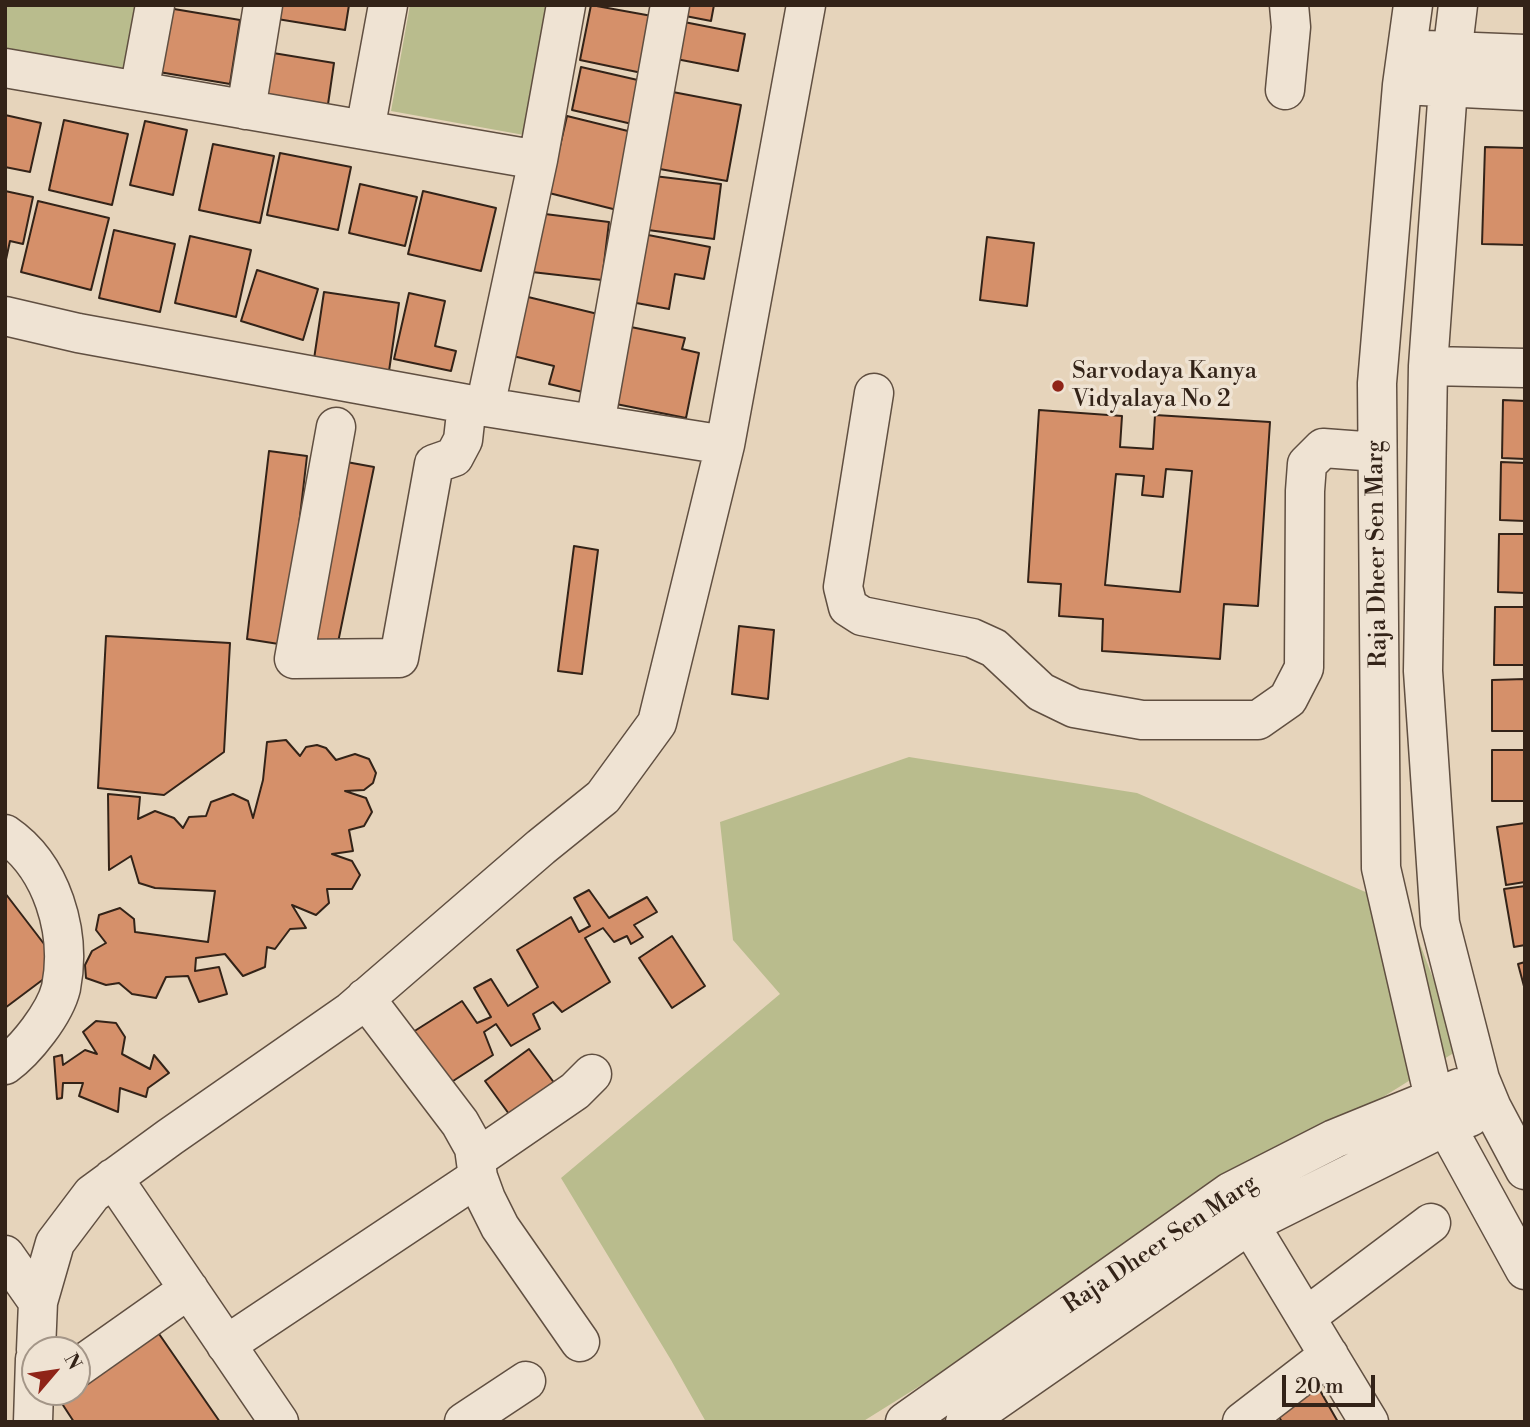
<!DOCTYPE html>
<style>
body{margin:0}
#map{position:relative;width:1530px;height:1427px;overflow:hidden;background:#e6d4bb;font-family:"Libre Bodoni",serif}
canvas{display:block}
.frame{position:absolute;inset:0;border:7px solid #332318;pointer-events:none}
.north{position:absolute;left:21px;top:1336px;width:70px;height:70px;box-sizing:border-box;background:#efe3d3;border:2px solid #a49688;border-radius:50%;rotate:61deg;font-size:19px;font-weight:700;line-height:28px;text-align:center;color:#332318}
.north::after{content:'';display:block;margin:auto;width:24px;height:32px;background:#8f2418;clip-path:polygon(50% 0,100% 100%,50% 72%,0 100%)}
.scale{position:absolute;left:1282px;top:1375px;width:93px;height:32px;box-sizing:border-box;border:4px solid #332318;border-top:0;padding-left:9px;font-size:21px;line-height:24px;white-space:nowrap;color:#332318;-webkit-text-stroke:5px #efe3d3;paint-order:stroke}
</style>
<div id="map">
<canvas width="1530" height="1427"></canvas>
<div class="frame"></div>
<div class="north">N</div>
<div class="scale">20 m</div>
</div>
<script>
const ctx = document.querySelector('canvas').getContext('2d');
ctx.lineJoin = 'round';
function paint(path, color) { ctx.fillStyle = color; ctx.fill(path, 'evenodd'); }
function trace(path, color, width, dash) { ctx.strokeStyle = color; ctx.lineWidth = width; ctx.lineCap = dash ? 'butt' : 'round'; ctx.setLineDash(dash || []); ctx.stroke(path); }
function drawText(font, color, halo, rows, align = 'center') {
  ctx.font = font + ' "Libre Bodoni",serif'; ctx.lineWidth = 7; ctx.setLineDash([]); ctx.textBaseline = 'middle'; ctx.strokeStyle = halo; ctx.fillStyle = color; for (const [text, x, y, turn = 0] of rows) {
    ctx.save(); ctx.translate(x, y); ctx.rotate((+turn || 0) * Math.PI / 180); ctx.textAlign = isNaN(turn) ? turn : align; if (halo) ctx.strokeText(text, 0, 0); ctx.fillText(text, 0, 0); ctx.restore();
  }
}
paint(new Path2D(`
 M5 5H137L124 68 5 48Z
 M410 5H548L524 135 391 111Z
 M909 757 1137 793 1407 910 1460 1049 862 1422H706L671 1360 561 1178 780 994 733 940 720 822Z`), '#b9bc8d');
const building = new Path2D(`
 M273 5H349L345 30 271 18Z
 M591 5 652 16 642 73 580 60Z
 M672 5H714L711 21 670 13Z
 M162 7 240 20 230 84 153 71Z
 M679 21 745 34 738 71 671 58Z
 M261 51 334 63 326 118 253 106Z
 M581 67 642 81 632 124 572 110Z
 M657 89 741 105 727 181 643 166Z
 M5 115 41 123 30 172 5 167Z
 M567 116 636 133 617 210 549 193Z
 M64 120 128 134 112 205 49 190Z
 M145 121 187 130 173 195 130 185Z
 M213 144 274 156 260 223 199 210Z
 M1485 147 1525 148V245L1482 244Z
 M280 153 351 167 338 230 267 215Z
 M654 176 721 184 714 239 648 230Z
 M360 184 417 197 405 246 349 233Z
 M5 191 33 197 23 244 10 241 5 264Z
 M423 191 496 208 481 271 408 254Z
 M38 201 109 218 91 290 21 272Z
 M529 212 609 222 602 280 523 271Z
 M114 230 175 244 160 312 99 298Z
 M643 234 710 247 704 279 675 274 669 309 631 302Z
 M190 236 251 250 236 317 175 303Z
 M987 237 1034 243 1027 306 980 300Z
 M257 270 318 289 303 340 241 321Z
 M324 292 399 303 389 371 314 359Z
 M409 293 445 301 435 346 456 351 451 371 394 359Z
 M524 296 606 316 587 393 549 384 554 366 509 355Z
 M621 325 685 338 682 349 699 353 686 418 606 402Z
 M1503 400 1525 401V459L1502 458Z
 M1039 410 1122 416 1120 447 1153 449 1155 415 1270 422 1258 606 1224 604 1220 659 1102 651 1103 619 1059 616 1061 584 1028 582ZM1166 469 1192 471 1180 592 1105 585 1116 474 1144 476 1142 495 1163 497Z
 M269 451 307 456 285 645 247 639Z
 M341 461 374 467 335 657 302 651Z
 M1501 462 1525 463V521L1500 520Z
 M1499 534H1525V593L1498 592Z
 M574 546 598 550 582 674 558 671Z
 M1495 607H1525V665H1494Z
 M739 626 774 630 768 699 732 694Z
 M106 636 230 643 224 752 164 795 98 788Z
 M1525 679V731H1492V680Z
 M286 740 300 756 306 747 317 745 326 748 336 760 355 754 369 759 376 773 373 783 364 790 345 791 366 798 372 812 364 826 349 830 353 851 332 854 352 861 360 875 352 889H327L329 903 316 915 292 905 306 928 290 929 275 949 267 947 265 967 243 976 225 954 196 958 195 971 219 967 227 994 199 1002 188 976 166 977 156 998 132 994 119 983 106 985 86 978 85 965 92 951 106 943 96 930 99 915 120 908 134 919 135 932 208 942 215 891 155 888 139 883 131 856 109 870 108 794 140 797 138 819 155 811 174 818 183 828 189 817 206 816 211 802 233 794 248 801 253 818 263 780 267 742Z
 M1492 750H1525V801H1492Z
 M1525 823V882L1506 885 1497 827Z
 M1525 886V945L1514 947 1504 889Z
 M589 890 609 918 647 897 657 912 634 925 643 937 631 944 627 936 614 942 603 928 585 938 610 982 562 1012 553 1002 533 1014 540 1029 511 1046 496 1024 484 1032 493 1055 450 1083 413 1032 462 1001 477 1023 491 1017 474 988 491 979 508 1006 538 987 517 950 571 917 579 932 590 926 574 898Z
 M5 893 61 966 5 1008Z
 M672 936 705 986 672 1008 639 958Z
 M1525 962V990L1518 964Z
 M96 1021 116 1023 125 1037 122 1054 150 1069 154 1055 169 1073 148 1088 146 1097 120 1088 118 1112 79 1096 83 1083H63L62 1098 57 1099 54 1057 62 1055 63 1065 85 1050 97 1054 83 1032Z
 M529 1049 561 1092 517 1125 485 1081Z
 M157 1331 220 1422H74L59 1399 70 1392H77V1387Z
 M1318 1387 1338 1422H1282L1276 1412Z`);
paint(building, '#d5906a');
trace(building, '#332318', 2);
const minor = new Path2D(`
 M1413 5 1402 85 1377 383 1381 868 1434 1098 1446 1126 1525 1270
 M1458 5 1448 88 1428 366 1423 671 1440 923 1480 1079 1492 1108 1525 1170
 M1425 50 1525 54
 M5 68 538 160 566 5
 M1422 86 1525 91
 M1285 90 1291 27 1289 5
 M139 91 155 5
 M246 110 263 5
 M365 130 388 5
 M5 316 78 333 467 404 725 445
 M1428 366 1525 368
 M874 393 843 587 848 607 862 616 972 638 994 648 1041 692 1074 708 1142 720H1258L1288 699 1304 668 1305 491 1307 464 1323 448 1377 452
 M485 407 538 160
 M595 424 670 5
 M336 427 294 659 399 658 434 464 454 457 463 440 467 404
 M5 834C52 866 72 932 61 988 55 1013 26 1050 5 1065
 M365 998 460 1123 474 1148 478 1177 486 1199 500 1227 580 1342
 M476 1159 575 1091 592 1074
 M113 1178 279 1422
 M1236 1202 1369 1422
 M5 1255 38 1302
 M1306 1317 1431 1223
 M226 1345 478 1177
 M36 1350 38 1302 55 1243 92 1194 170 1137 351 1011 541 847 603 797 657 723 725 445 806 5
 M77 1368 189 1289
 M33 1422 35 1359
 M464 1422 526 1381
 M905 1422 1230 1192 1334 1139 1459 1088
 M965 1422 1250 1224 1446 1126 1470 1117
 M1242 1422 1329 1355`);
trace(minor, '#604f41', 41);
trace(minor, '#efe3d3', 38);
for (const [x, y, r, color] of [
 [1058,386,7,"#8f2418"]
]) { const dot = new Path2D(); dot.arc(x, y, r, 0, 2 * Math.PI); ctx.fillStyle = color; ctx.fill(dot); trace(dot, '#efe3d3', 2.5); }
drawText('24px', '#332318', '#efe3d3', [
 ["Sarvodaya Kanya",1072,372],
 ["Vidyalaya No 2",1072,400]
], 'left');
drawText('24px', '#332318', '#efe3d3', [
 ["Raja Dheer Sen Marg",1378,554,-91],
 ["Raja Dheer Sen Marg",1161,1245,-34]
]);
</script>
